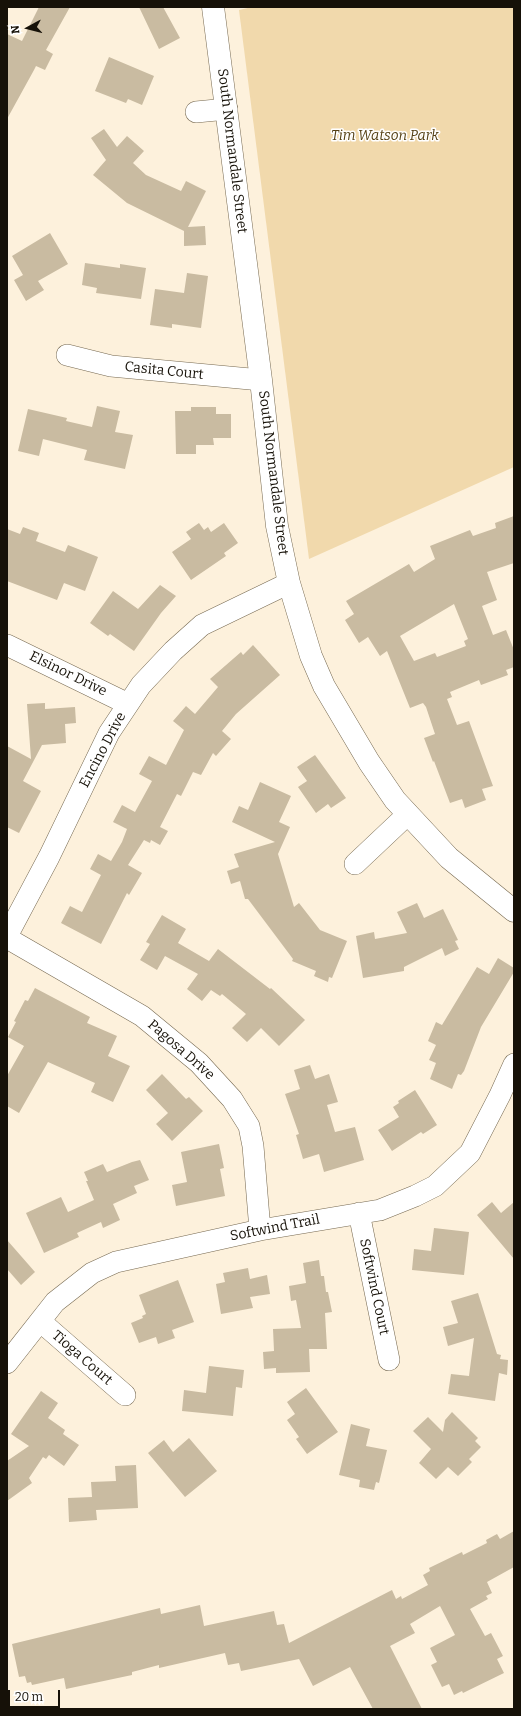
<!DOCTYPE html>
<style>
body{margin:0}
#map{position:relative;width:521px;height:1716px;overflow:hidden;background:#fdf1dc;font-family:Bitter,serif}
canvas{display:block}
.frame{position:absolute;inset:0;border:8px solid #161108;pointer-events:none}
.north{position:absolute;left:8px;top:8px;width:40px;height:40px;-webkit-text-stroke:3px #fff;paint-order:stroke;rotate:263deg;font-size:11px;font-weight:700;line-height:16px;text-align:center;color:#161108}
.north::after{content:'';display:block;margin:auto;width:14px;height:18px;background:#161108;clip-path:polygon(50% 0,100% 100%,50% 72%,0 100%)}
.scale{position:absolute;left:8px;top:1690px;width:52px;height:18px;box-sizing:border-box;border:2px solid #161108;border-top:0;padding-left:5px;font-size:12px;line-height:14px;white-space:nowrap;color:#161108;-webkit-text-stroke:3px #fff;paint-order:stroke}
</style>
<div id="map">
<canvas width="521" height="1716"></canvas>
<div class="frame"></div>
<div class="north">N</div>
<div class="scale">20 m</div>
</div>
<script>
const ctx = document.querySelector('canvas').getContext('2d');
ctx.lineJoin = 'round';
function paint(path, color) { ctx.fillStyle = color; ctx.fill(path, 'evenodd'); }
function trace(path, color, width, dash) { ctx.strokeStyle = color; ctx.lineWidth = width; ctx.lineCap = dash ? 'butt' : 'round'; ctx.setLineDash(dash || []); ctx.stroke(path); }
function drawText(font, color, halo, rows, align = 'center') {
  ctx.font = font + ' Bitter,serif'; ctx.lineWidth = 3; ctx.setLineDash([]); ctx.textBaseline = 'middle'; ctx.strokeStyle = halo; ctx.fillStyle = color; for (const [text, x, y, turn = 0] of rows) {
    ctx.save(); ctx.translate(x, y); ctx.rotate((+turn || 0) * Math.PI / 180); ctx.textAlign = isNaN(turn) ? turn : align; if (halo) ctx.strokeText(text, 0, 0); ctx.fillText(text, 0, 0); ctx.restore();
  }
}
paint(new Path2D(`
 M252 7H514V467L309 559 239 10Z`), '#f1d9ac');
paint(new Path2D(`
 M39 7H70L46 50 53 54 45 70 36 66 34 70 7 119V34L22 41Z
 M139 7H163L180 38 159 49Z
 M109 57 154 76 142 105 128 99 126 103 95 91Z
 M104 129 117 147 127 136 144 151 133 163 146 175 181 191 186 181 206 191 188 227 205 226 206 245 184 246V231L127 203 93 175 106 160 91 138Z
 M50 233 68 264 38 281 44 290 26 301 14 280 23 275 12 256Z
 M85 263 120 268V264L146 268 141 299 96 293 97 288 82 285Z
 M187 273 208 276 201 328 172 324V328L150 325 155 289 184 293Z
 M97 406 120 411 115 432 133 435 125 469 84 460 87 450 43 439 39 456 18 451 28 409 67 418 66 421 92 427Z
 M191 407H216V414H231V438H213L214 445H196V454H176L175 411H191Z
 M514 516V563L487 572 497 600 482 606 493 635 506 630 514 650V667L506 670 508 675 481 685 479 680 450 692 452 697 447 699 457 725 469 721 493 786 482 789 486 800 465 808 462 799 450 803 434 761 433 762 424 738 435 734 426 707 423 703 410 708 387 651 380 656 368 637 359 643 345 620 354 614 346 601 409 564 414 572 435 559 430 546 470 530 473 536 496 528 495 523ZM454 604 468 639 464 641 466 646 437 657 435 653 414 661 400 636Z
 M199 523 204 530 208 527 211 532 224 523 238 543 224 553 226 556 191 580 172 552 191 539 186 532Z
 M23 527 39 533 36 541 65 552 68 545 98 557 85 591 64 583 57 600 7 581V529L20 534Z
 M160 585 176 596 161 613 134 651 110 634 108 636 90 623 113 591 138 609Z
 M253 645 280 675 236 714 222 731 231 739 216 756 213 753 201 775 193 772 181 796 177 794 160 827 168 831 160 845 151 840 150 843 144 840 128 865 142 873 129 895 127 893 101 944 61 923 70 906 82 912 101 875 90 869 98 854 111 861 122 842 127 829 113 822 122 805 135 812 152 781 139 774 149 756 166 765 184 730 173 721 186 706 195 714 218 687 210 679 241 652 243 655Z
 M45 703V709L75 707 76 723 65 724 66 743 42 745 23 781 41 791 19 833 7 827V746L31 759 27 704Z
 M315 755 346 798 331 808 328 804 316 813 298 787 307 781 297 767Z
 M260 782 291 796 279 822 290 827 278 854 294 907 299 903 320 930 347 941 332 978 329 977 328 982 314 976 316 971 292 961 293 959 248 899H245L240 881 231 884 227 871 239 867 234 854 275 842 232 822 239 806 248 810Z
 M417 903 424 918 443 909 458 940 455 941 459 949 445 956 442 948 404 967V971L363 978 356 936 374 932 375 939 407 933 397 912Z
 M162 915 186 929 178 943 209 961 218 949 270 989 271 988 305 1020 279 1046 261 1028 247 1042 232 1028 246 1014 222 994 220 996 211 990 202 1001 187 989 198 974 165 956 157 970 140 960 150 944 146 942Z
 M498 958 514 968V972L481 1027 464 1071 461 1075 458 1074 452 1089 430 1079 436 1063 429 1060 436 1045 428 1041 436 1022 442 1025 477 967 489 974Z
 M35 988 90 1017 87 1023 117 1036 108 1056 130 1066 113 1102 91 1092 95 1083 48 1062 19 1113 7 1106V1076L24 1046 8 1037 16 1022 14 1021 25 1000 28 1001Z
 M310 1065 315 1079 329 1074 338 1102 327 1105 335 1132 355 1127 364 1160 324 1172 319 1154 303 1159 296 1135 299 1134 285 1094 300 1089 294 1070Z
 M162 1074 186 1099 189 1097 203 1111 172 1141 156 1124 168 1113 146 1090Z
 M415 1090 437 1125 423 1134 421 1132 392 1151 378 1130 399 1117 393 1107 399 1103 398 1101Z
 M219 1144 224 1168 220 1169 225 1196 176 1206 172 1185 187 1182 181 1152Z
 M140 1160 149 1180 134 1186 137 1193 113 1204 120 1220 103 1228 101 1222 77 1233 79 1237 44 1253 26 1213 61 1197 68 1212 94 1200 86 1181H88L84 1172 103 1164 107 1172 132 1162Z
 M492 1202 501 1213 514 1202V1259L477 1215Z
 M434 1228 469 1232 464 1275 412 1270 414 1249 431 1251Z
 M7 1240 35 1272 21 1285 7 1269Z
 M319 1260 321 1276H324L326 1292H328L332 1312 325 1313 327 1349H309L310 1372 276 1373V1368L264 1369 263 1352 274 1351 273 1329 301 1328 296 1300 291 1301 289 1286 306 1283 303 1263Z
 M248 1268 250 1279 267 1275 270 1294 250 1297 253 1308 221 1314 216 1284 225 1282 223 1273Z
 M178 1280 194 1322 172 1330 175 1338 158 1344 156 1337 139 1343 131 1323 143 1318 142 1316 146 1314 139 1295Z
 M478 1293 497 1354 501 1355 500 1359 508 1360 507 1375 499 1373 495 1401 448 1394 451 1374 469 1376 474 1338 448 1346 443 1327 458 1323 451 1301Z
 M209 1366 244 1370 242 1388 236 1387 233 1416 182 1411 184 1390 206 1393Z
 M306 1388 338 1432 307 1454 296 1439 299 1437 287 1420 295 1414 287 1402Z
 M41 1391 58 1403 48 1418 65 1430 63 1434 79 1445 64 1466 49 1455 46 1459 43 1457 29 1478 32 1483 7 1501V1461L29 1446 11 1434Z
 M452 1412 478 1438 475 1441 481 1447 469 1459 472 1462 458 1476 448 1467 436 1479 419 1463 431 1449 413 1431 428 1417 443 1432 445 1420Z
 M351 1424 370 1429 366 1446 387 1450 379 1483 376 1482 374 1490 359 1487 360 1480 339 1475Z
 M189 1438 217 1471 185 1497 148 1453 164 1440 173 1452Z
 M136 1465 138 1508 96 1510 97 1520 69 1522 68 1498 92 1497 91 1482 116 1481 115 1466Z
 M514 1531V1567L487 1582 492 1593 486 1596 488 1599 470 1609 485 1636 491 1633 503 1656 497 1659 504 1673 463 1693 462 1691 454 1695 449 1684 442 1687 431 1665 437 1662 430 1648 455 1635 440 1606 410 1624 415 1633 390 1646 422 1709H373L350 1667 313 1686 299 1659 241 1671 239 1663 228 1665 225 1653 159 1668V1665L132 1672V1675L66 1689 64 1678 32 1685 31 1682 27 1683 25 1676 19 1677 12 1644 160 1608 161 1614 200 1605 204 1626 274 1611 277 1625 284 1624 289 1643 392 1590 396 1599 401 1596 402 1599 428 1585 423 1575 430 1571 429 1568 462 1552 463 1555 487 1543 486 1540 497 1534 500 1539Z`), '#c9bba1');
const street = new Path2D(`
 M196 112 227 109
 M67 355 111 366 261 380
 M7 645 128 704
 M355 864 408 814
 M7 936 49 857 109 733 141 685 173 651 202 625 289 583
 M7 938 142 1016 199 1063 232 1099 249 1126 253 1146 260 1230
 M359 1213 389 1360
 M40 1321 125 1395
 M7 1363 55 1302 92 1273 116 1262 260 1230 380 1210 415 1196 435 1186 470 1153 500 1095 514 1064`);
const secondary = new Path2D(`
 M213 7 261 380 277 526 289 583 311 656 324 686 369 762 395 800 449 858 514 911`);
trace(street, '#766951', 22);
trace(secondary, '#766951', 23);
trace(street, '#fff', 21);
trace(secondary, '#fff', 22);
drawText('italic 14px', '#554014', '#fff', [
 ["Tim Watson Park",385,136]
]);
drawText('14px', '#161108', '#fff', [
 ["South Normandale Street",232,151,83],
 ["Casita Court",164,371,6],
 ["South Normandale Street",273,473,83],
 ["Elsinor Drive",68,674,26],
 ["Encino Drive",103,750,-62],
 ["Pagosa Drive",181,1050,41],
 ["Softwind Trail",275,1228,-11],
 ["Softwind Court",374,1287,78],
 ["Tioga Court",82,1358,41]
]);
</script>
